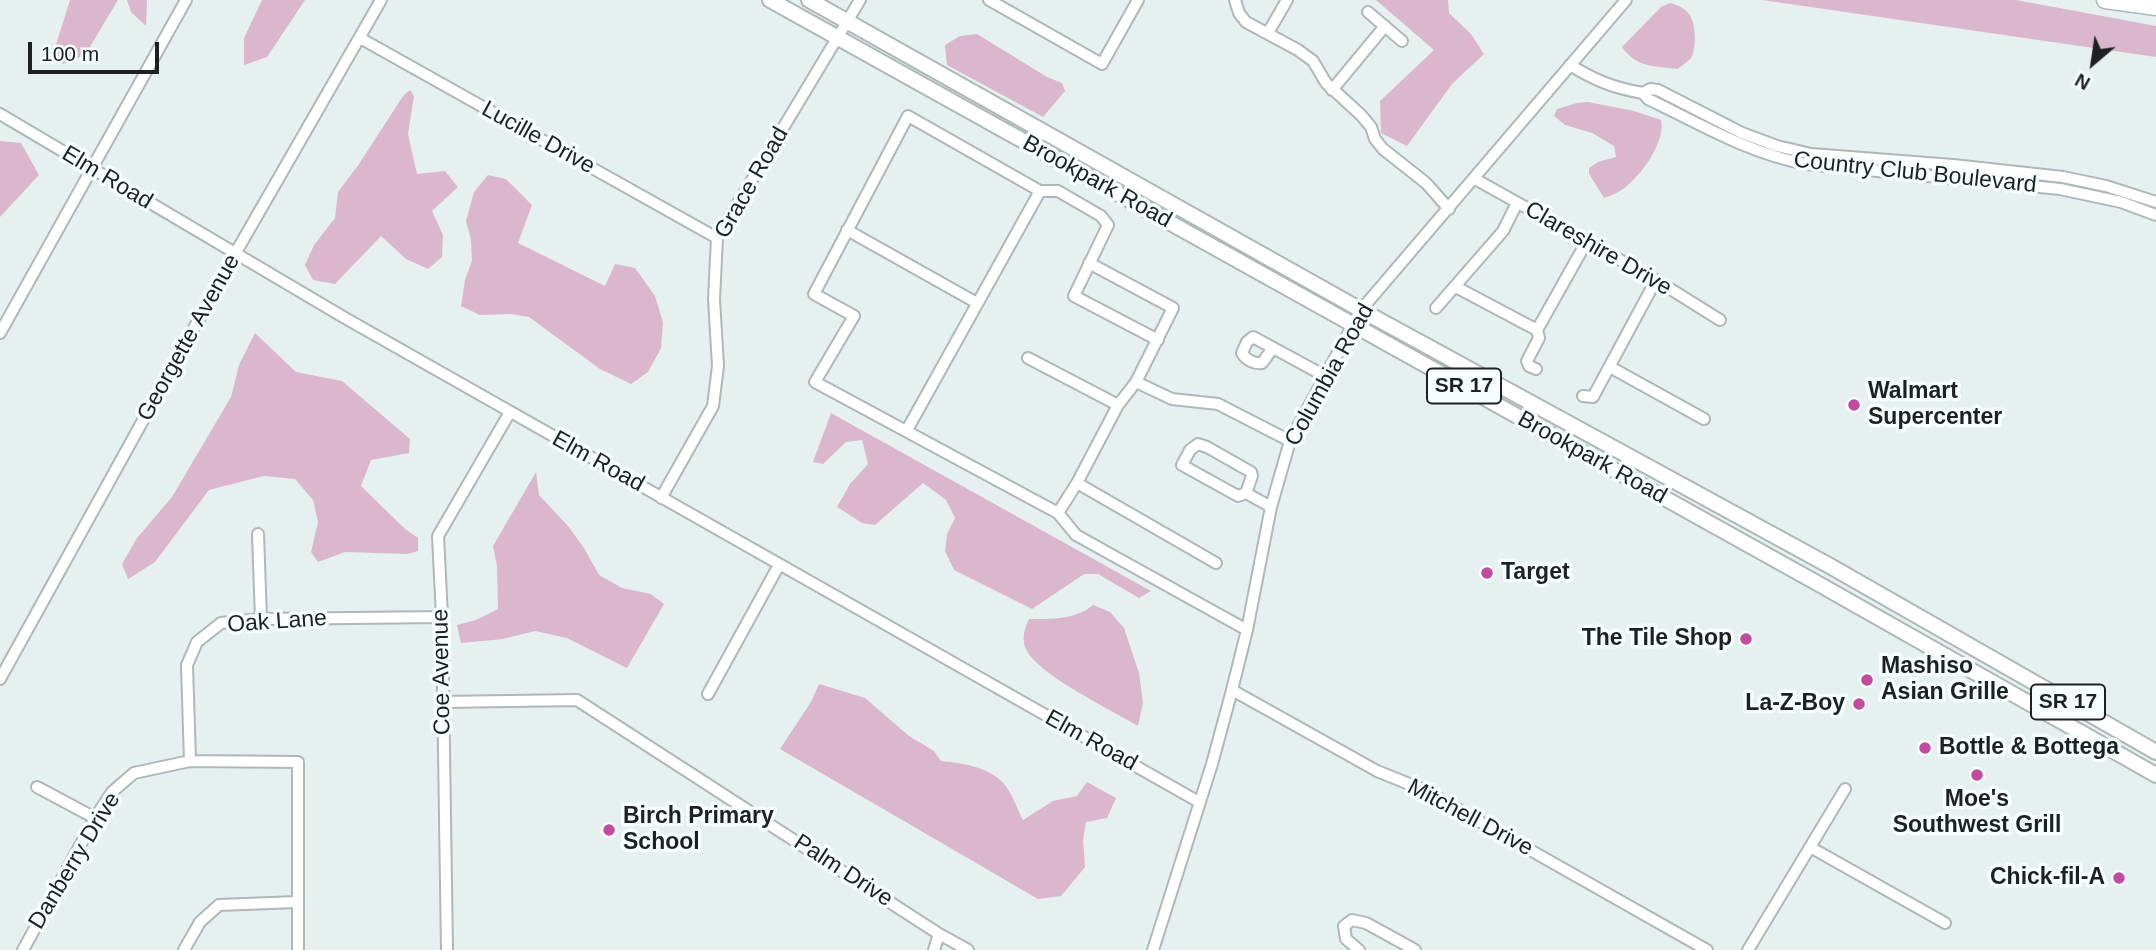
<!DOCTYPE html>
<style>
body{margin:0}
#map{position:relative;width:2156px;height:950px;overflow:hidden;background:#e7f0f0;font-family:Helvetica,sans-serif}
canvas{display:block}
.north{position:absolute;left:2058px;top:28px;width:70px;height:70px;-webkit-text-stroke:5px #f5fdfe;paint-order:stroke;rotate:209deg;font-size:19px;font-weight:700;line-height:28px;text-align:center;color:#1e2122}
.north::after{content:'';display:block;margin:auto;width:24px;height:32px;background:#1e2122;clip-path:polygon(50% 0,100% 100%,50% 72%,0 100%)}
.scale{position:absolute;left:28px;top:42px;width:131px;height:32px;box-sizing:border-box;border:4px solid #1e2122;border-top:0;padding-left:9px;font-size:21px;line-height:24px;white-space:nowrap;color:#1e2122;-webkit-text-stroke:5px #f5fdfe;paint-order:stroke}
</style>
<div id="map">
<canvas width="2156" height="950"></canvas>
<div class="north">N</div>
<div class="scale">100 m</div>
</div>
<script>
const ctx = document.querySelector('canvas').getContext('2d');
ctx.lineJoin = 'round';
function paint(path, color) { ctx.fillStyle = color; ctx.fill(path, 'evenodd'); }
function trace(path, color, width, dash) { ctx.strokeStyle = color; ctx.lineWidth = width; ctx.lineCap = dash ? 'butt' : 'round'; ctx.setLineDash(dash || []); ctx.stroke(path); }
function drawText(font, color, halo, rows, align = 'center') {
  ctx.font = font + ' Helvetica,sans-serif'; ctx.lineWidth = 7; ctx.setLineDash([]); ctx.textBaseline = 'middle'; ctx.strokeStyle = halo; ctx.fillStyle = color; for (const [text, x, y, turn = 0] of rows) {
    ctx.save(); ctx.translate(x, y); ctx.rotate((+turn || 0) * Math.PI / 180); ctx.textAlign = isNaN(turn) ? turn : align; if (halo) ctx.strokeText(text, 0, 0); ctx.fillText(text, 0, 0); ctx.restore();
  }
}
paint(new Path2D(`
 M70 0H118L85 55 63 64 54 51Z
 M127 0H147L146 26 131 12Z
 M262 0H305L267 57 244 65V38Z
 M1376 0H1448L1449 13 1471 34 1484 54 1452 84 1407 146 1381 133 1380 101 1434 50Z
 M1762 0H2016L2156 26V57Z
 M1670 3C1677 5 1685 8 1689 14 1696 23 1697 48 1691 58 1688 62 1682 65 1678 69 1654 66 1637 68 1622 47L1661 7Z
 M977 34 1047 77 1062 83 1065 91 1043 117 947 65 945 45 960 36Z
 M410 90 414 96 408 134 417 174 445 171 458 187 432 211 443 235 442 257 428 269 406 259 381 236 335 284 313 280 305 265 314 245 335 218 338 192 359 164 403 96Z
 M1588 102 1634 111 1661 120C1666 143 1639 179 1620 191 1615 194 1609 196 1604 198L1589 174V168L1598 162 1616 157 1614 146 1592 133 1565 125 1554 116 1557 109 1577 103Z
 M0 141 21 143 39 175 0 217Z
 M488 175 506 179 532 205 518 243 605 286 615 264 635 268 655 296 663 322 661 348 648 372 631 384 600 369 529 317 511 314 480 315 461 306 465 280 472 261 471 240 466 221 474 192Z
 M255 333 296 372 342 381 410 439 409 453 371 460 361 486 404 528 418 538V551L407 554 345 552 318 562 311 552 318 522 313 500 295 479 264 476 209 490 155 562 128 579 122 564 137 538 172 497 231 397 239 365Z
 M831 413 1151 591 1139 598 1098 574H1084L1032 609 954 570 945 551 947 534 955 518 946 500 923 483 875 525 862 523 837 507 850 484 868 464 862 440 846 442 823 464 813 462Z
 M536 472 539 495 568 526 584 548 599 575 622 588 651 594 664 604 627 668 567 638 535 631 503 639 461 643 457 625 476 620 498 609 497 566 493 546Z
 M1093 605 1110 612 1124 628 1139 673 1143 703 1138 726C1110 709 1042 677 1027 651 1021 641 1024 629 1029 619 1051 619 1075 620 1093 605Z
 M819 684 865 698 909 736 934 751 941 761C962 763 990 767 1004 784 1013 794 1017 809 1023 820L1053 801 1077 796 1087 782 1116 798 1107 818 1086 822 1083 840 1085 867 1061 896 1038 899 780 749 811 702Z`), '#dab7cc');
const minor = new Path2D(`
 M989 0 1102 64 1138 0
 M1235 0 1239 13 1246 22 1298 50 1313 61 1326 83 1361 115 1371 127 1375 139 1383 149 1426 183 1449 209
 M1368 12 1402 41
 M1268 33 1287 0
 M360 38 717 238
 M1570 65C1596 81 1614 88 1643 93L1648 99C1700 124 1748 153 1806 164L2060 189 2121 202 2156 215
 M1332 90 1385 26
 M1643 93 1650 89 1658 90 1742 133 1777 146 1811 154 1953 165 2063 177 2106 186 2156 202
 M0 114 345 318 1199 802
 M1475 179 1656 280 1720 320
 M847 230 977 303
 M1456 287 1537 330 1587 241
 M1436 308 1503 231 1517 203
 M0 333 186 0
 M1158 340 1074 296 1108 225 1101 216 1058 191H1040L908 116 814 294 854 316 815 382 1058 513 1076 535 1247 630
 M1273 348 1262 363C1254 364 1246 360 1242 353L1247 342 1253 337 1325 376
 M1028 358 1118 405
 M1610 367 1704 419
 M1536 369 1529 366 1527 361 1539 338 1537 330
 M1136 382 1172 399 1218 404 1290 441
 M1583 396 1593 397 1656 280
 M907 430 1040 191
 M1077 483 1216 563
 M1246 493 1252 476 1251 472 1207 447 1198 444 1190 450 1182 465 1238 496 1246 493 1271 507
 M661 498 713 406 718 366 714 299 717 238 860 0
 M1058 513 1077 483 1118 405 1136 382 1173 308 1089 263
 M258 534 261 619
 M0 679 235 254 381 0
 M1232 690 1377 771 1424 790 1707 950
 M708 694 779 565
 M442 702 577 700 939 934 968 950
 M190 761 187 665 197 642 221 623 261 619 442 617
 M37 787 95 818
 M1810 847 1945 923
 M23 950 95 818 112 792 134 773 190 761 298 762V950
 M184 950 200 922 219 905 297 902
 M447 950 442 617 438 536 510 412
 M934 950 939 934
 M1153 950 1212 764 1232 690 1247 630 1271 507 1290 441 1361 310 1626 0
 M1359 950 1346 939 1344 926 1352 920 1366 923 1415 950
 M1748 950 1845 789`);
const major = new Path2D(`
 M770 0 1817 583 2156 775
 M809 0 1361 310 1830 566 2156 752`);
const highway = new Path2D(`
 M2105 0 2156 7`);
trace(minor, '#afb7b8', 14);
trace(major, '#afb7b8', 18);
trace(highway, '#afb7b8', 19);
trace(minor, '#fff', 10);
trace(major, '#fff', 14);
trace(highway, '#fff', 16);
for (const [x, y, r, color] of [
 [1854,405,7,"#c24a9f"],
 [1487,573,7,"#c24a9f"],
 [1746,639,7,"#c24a9f"],
 [1867,680,7,"#c24a9f"],
 [1859,704,7,"#c24a9f"],
 [1925,748,7,"#c24a9f"],
 [1977,775,7,"#c24a9f"],
 [609,830,7,"#c24a9f"],
 [2119,878,7,"#c24a9f"]
]) { const dot = new Path2D(); dot.arc(x, y, r, 0, 2 * Math.PI); ctx.fillStyle = color; ctx.fill(dot); trace(dot, '#f5fdfe', 2.5); }
for (const [x, y, w] of [
 [1464,386,74],
 [2068,702,74]
]) { const box = new Path2D(); box.roundRect(x - w / 2, y - 17.5, w, 35, 5); ctx.fillStyle = '#f5fdfe'; ctx.fill(box); trace(box, '#1e2122', 2); }
drawText('bold 21px', '#1e2122', null, [
 ["SR 17",1464,386],
 ["SR 17",2068,702]
]);
drawText('23px', '#1e2122', '#f5fdfe', [
 ["Lucille Drive",538,138,29],
 ["Country Club Boulevard",1915,173,6],
 ["Elm Road",107,178,31],
 ["Brookpark Road",1097,182,29],
 ["Grace Road",752,183,-60],
 ["Clareshire Drive",1598,249,30],
 ["Georgette Avenue",189,338,-61],
 ["Columbia Road",1330,375,-61],
 ["Brookpark Road",1592,458,29],
 ["Elm Road",598,462,29],
 ["Oak Lane",277,622,-4],
 ["Coe Avenue",442,672,-91],
 ["Elm Road",1091,741,29],
 ["Mitchell Drive",1470,818,28],
 ["Danberry Drive",75,861,-59],
 ["Palm Drive",843,871,33]
]);
drawText('bold 23px', '#1e2122', '#f5fdfe', [
 ["Walmart",1868,392],
 ["Supercenter",1868,418],
 ["Target",1501,573],
 ["The Tile Shop",1732,639,"right"],
 ["Mashiso",1881,667],
 ["Asian Grille",1881,693],
 ["La-Z-Boy",1845,704,"right"],
 ["Bottle & Bottega",1939,748],
 ["Moe's",1977,800,"center"],
 ["Southwest Grill",1977,826,"center"],
 ["Birch Primary",623,817],
 ["School",623,843],
 ["Chick-fil-A",2105,878,"right"]
], 'left');
</script>
